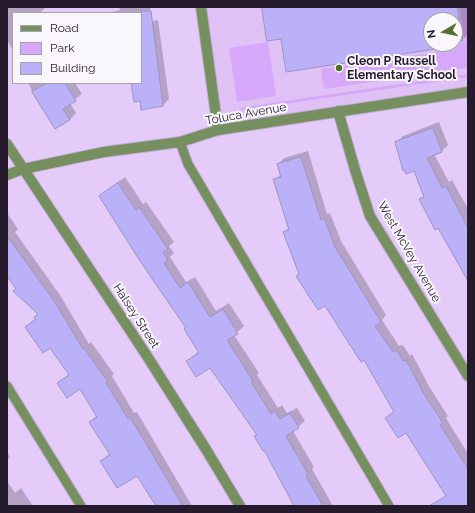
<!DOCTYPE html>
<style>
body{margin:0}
#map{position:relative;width:475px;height:513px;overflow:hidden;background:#e5cbf9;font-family:Raleway,sans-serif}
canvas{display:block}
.frame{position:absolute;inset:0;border:8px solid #251b2c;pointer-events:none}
.legend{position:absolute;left:12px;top:12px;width:130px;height:72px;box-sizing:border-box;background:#faf7fc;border:1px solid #a59fa9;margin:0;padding:5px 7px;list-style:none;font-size:12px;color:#251b2c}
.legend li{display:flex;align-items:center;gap:8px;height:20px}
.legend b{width:20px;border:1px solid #a59fa9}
.north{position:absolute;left:423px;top:12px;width:40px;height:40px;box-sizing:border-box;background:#faf7fc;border:1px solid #a59fa9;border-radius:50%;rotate:261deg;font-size:11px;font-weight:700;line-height:16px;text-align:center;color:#251b2c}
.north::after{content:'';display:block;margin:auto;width:14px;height:18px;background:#51722a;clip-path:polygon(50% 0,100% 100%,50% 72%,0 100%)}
</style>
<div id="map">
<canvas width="475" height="513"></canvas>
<div class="frame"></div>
<ul class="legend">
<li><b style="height:5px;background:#768f5f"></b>Road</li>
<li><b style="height:11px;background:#d7a8f9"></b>Park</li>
<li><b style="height:11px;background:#bbb1f8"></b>Building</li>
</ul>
<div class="north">N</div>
</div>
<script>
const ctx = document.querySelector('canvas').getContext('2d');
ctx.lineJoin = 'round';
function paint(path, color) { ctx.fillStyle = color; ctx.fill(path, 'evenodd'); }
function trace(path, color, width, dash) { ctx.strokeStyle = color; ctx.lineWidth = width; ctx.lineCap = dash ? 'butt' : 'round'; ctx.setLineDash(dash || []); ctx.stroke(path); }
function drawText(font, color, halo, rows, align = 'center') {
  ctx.font = font + ' Raleway,sans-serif'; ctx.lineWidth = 4; ctx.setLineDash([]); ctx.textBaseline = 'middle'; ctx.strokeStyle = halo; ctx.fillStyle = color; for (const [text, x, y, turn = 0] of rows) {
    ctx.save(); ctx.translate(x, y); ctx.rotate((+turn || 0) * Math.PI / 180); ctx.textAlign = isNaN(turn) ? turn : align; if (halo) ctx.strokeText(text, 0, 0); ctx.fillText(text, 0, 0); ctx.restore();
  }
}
paint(new Path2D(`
 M201 7H468V92L218 130ZM431 20H455V44H431Z`), '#dfc1f6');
paint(new Path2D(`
 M468 7V68L324 89 321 69 457 49 456 44 465 42 460 8Z
 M268 42 276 96 237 102 229 48Z
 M468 74V77L243 110 238 108Z`), '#d7a8f9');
paint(new Path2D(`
 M7 7H46L40 13H13V51L7 40Z
 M119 7H150L152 21 158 20 169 99 163 105 142 108 141 100 132 83H141V13H108L120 10Z
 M263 7H468V34L462 40 458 41 454 45 287 71 282 38ZM431 20H455V44H431Z
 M28 83H75L82 94 70 103 76 113 70 120 38 102Z
 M439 122 448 145 442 151 434 154 449 182 452 180 468 209V274L421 200 424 196 414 170 397 142 403 136Z
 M308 151 327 214 330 213 341 241 386 315 382 320 399 346 403 345 410 356 412 354 430 388 448 416 446 418 468 454V506H446L442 499 446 494 407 432 387 418 394 411 364 358 325 305 300 274 284 232 289 228 275 180 281 174 278 165 284 158Z
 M125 177 143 204 146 202 174 242 169 246 174 253 170 257 186 282 195 277 216 311 229 303 244 326 234 335 259 373 257 375 278 408 282 405 287 413 297 408 305 421 293 431 314 467 312 469 333 506H297L257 435 210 367 187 361 199 351 187 328 101 196 107 190Z
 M7 213 18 229 15 232 60 295 89 344 91 342 114 374 112 376 134 413 137 412 192 506H157L138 474 102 461 110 453 90 422 96 416 80 388 58 383 69 374 51 346 26 327 36 318 39 314 7 275Z
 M7 452 10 457 7 460Z
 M7 481 15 493 21 488 33 506H7Z`), '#0003');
const building = new Path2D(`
 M262 7H457L463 41 455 42V20H431V44H454L455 46 286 72 281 39 267 41Z
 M141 11H151L163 106 141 110 140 101 134 102 131 83H141Z
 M47 83H65L76 101 63 109 70 120 55 129 32 92Z
 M433 128 442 152 427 158 442 188 446 186 468 228V281L438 228 435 230 419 199 424 197 414 171 406 174 404 170 403 171 395 142Z
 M301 157 321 220 324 218 335 247 381 322 375 326 393 352 397 350 403 361 406 360 424 394 443 423 440 425 468 469V506H429L446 496 406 433 398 438 385 418 394 412 364 360 361 362 325 306 318 310 296 276 299 274 283 232 289 230 273 179 281 177 277 164Z
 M118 183 136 210 139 207 168 249 163 252 168 260 164 263 180 288 188 282 210 317 223 309 238 334 227 340 253 381 251 382 271 414 275 411 280 419 290 413 299 428 286 436 308 474 306 476 323 506H294L264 450 263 451 254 436 257 435 210 368 196 377 186 361 199 353 184 329 186 328 140 261 99 196Z
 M7 236 54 301 83 349 84 348 108 382 106 383 128 419 130 417 183 506H156L137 476 117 488 100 461 110 455 89 422 97 417 80 389 67 398 57 383 69 375 50 348 43 353 25 327 36 319 34 317 38 314 13 291 16 289 7 276Z`);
paint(building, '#bbb1f8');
trace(building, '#9a94c2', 1);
const service = new Path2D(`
 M180 142 188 164 389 506
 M7 386 81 506`);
const minor = new Path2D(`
 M338 111 356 173 370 216 468 376
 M7 144 147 356 207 451 240 506`);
const tertiary = new Path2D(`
 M201 7 218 130
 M7 175 23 169 104 152 180 142 218 130 468 92`);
trace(service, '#c2abd4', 11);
trace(minor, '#c2abd4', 12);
trace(tertiary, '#c2abd4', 12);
trace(service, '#768f5f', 9);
trace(minor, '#768f5f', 10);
trace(tertiary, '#768f5f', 10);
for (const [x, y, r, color] of [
 [339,68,4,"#51722a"]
]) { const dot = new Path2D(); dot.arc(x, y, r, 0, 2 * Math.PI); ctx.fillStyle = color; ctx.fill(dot); trace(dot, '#faf7fc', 1.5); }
drawText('bold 12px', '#251b2c', '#faf7fc', [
 ["Cleon P Russell",347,61],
 ["Elementary School",347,75]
], 'left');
drawText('12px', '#251b2c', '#faf7fc', [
 ["Toluca Avenue",246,114,-10],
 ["West McVey Avenue",409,252,60],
 ["Halsey Street",136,316,57]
]);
</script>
